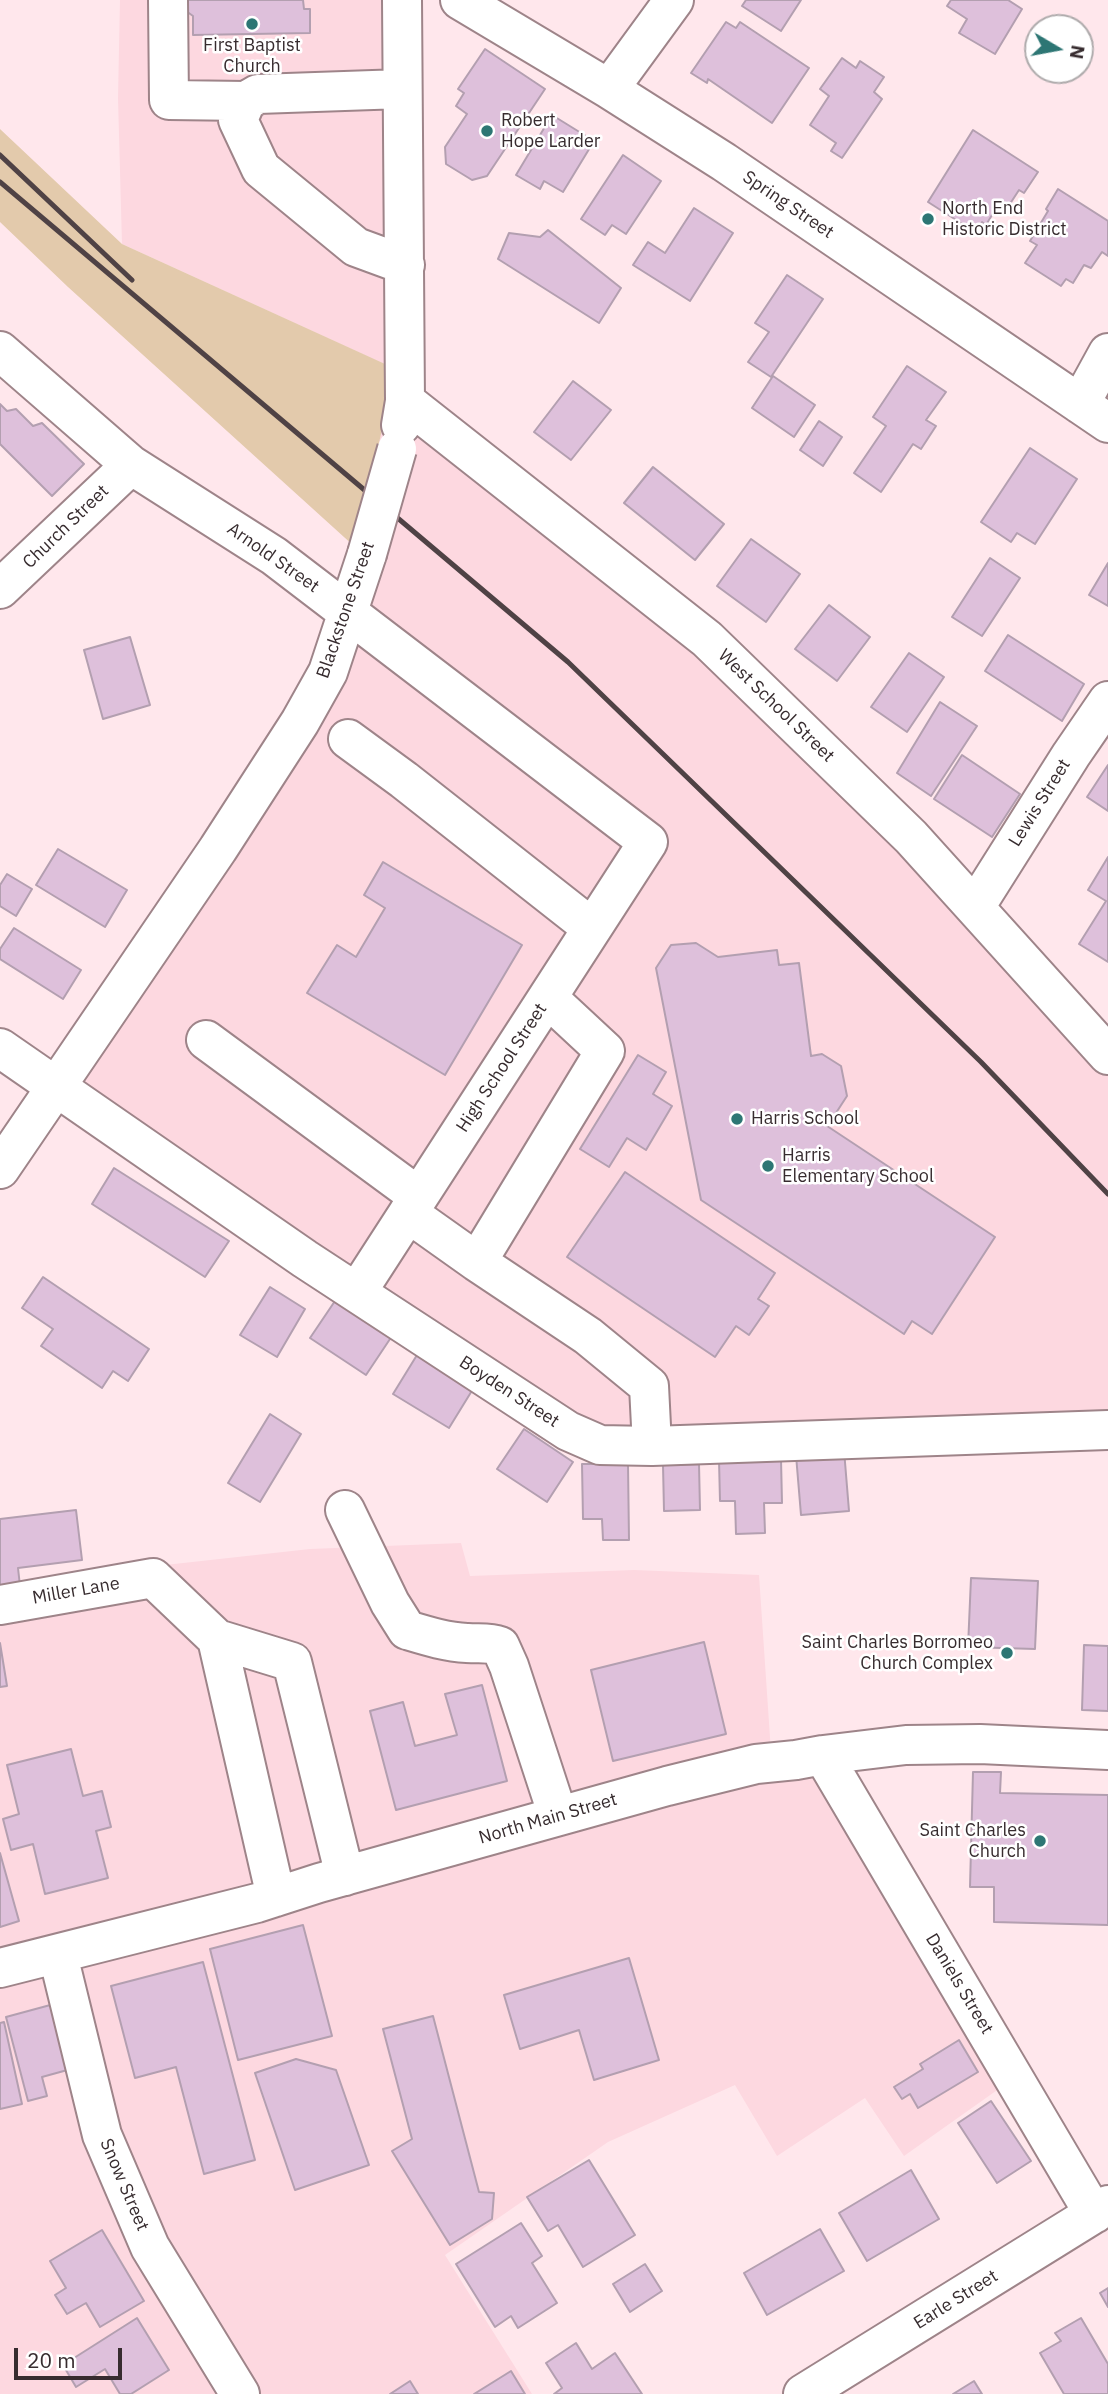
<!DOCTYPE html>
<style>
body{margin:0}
#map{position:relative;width:1108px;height:2394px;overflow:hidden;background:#ffe7ec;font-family:"IBM Plex Sans",sans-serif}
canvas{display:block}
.north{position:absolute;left:1024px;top:14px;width:70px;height:70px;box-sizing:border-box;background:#fff;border:2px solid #afabac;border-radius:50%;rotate:100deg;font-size:19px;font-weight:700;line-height:28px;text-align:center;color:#372c2f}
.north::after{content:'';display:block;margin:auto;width:24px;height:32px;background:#2d7674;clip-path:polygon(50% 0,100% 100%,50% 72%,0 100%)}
.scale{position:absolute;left:14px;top:2348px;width:108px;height:32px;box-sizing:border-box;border:4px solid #372c2f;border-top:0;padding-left:9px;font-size:21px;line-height:24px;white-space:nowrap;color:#372c2f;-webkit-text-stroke:5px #fff;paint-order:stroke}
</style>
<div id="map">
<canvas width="1108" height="2394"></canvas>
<div class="north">N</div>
<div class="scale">20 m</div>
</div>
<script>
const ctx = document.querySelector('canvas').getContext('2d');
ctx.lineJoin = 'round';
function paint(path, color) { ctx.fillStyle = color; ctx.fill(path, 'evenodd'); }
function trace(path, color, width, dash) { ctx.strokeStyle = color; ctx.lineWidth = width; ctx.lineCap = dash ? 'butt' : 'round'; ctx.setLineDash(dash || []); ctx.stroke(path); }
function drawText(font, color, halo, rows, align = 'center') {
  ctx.font = font + ' "IBM Plex Sans",sans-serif'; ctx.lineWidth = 5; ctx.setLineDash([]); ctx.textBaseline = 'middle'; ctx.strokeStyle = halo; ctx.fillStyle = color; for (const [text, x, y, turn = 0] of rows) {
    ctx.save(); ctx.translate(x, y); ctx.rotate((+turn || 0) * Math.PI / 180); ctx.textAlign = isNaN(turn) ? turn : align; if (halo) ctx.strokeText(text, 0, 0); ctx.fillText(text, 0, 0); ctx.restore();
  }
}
paint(new Path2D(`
 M120 0H395L396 369 711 637 1108 1053V1433L606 1440 54 1082 283 740 339 619 395 369 122 244 118 98Z
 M461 1543 470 1576 634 1570 759 1575 772 1767 836 1758 1017 2076 904 2156 865 2098 777 2156 735 2085 608 2142 445 2255 532 2394H0V1595L156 1566 310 1549Z`), '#fdd8e0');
paint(new Path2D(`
 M0 129 122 244 396 369 355 547 68 287 0 222Z`), '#e3caac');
const building = new Path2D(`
 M175 0H303L304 9H310V33L193 35V16L175 3Z
 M746 0H801L781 31 742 6Z
 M951 0H1008L1022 9 995 54 959 33 967 19 947 6Z
 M726 22 736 28 740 22 809 68 772 123 708 79 707 83 691 73Z
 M485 49 545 89 487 176 472 180 446 164 445 147 467 114 456 106 464 93 458 89Z
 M842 58 856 68 860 61 884 77 874 92 882 99 842 158 831 151 836 143 810 125 829 96 820 89Z
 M552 115 594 141 563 192 544 181 540 189 516 175Z
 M973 130 1038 172 1024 193 1019 190 1006 210 998 205 986 225 982 222 975 232 928 202Z
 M623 155 661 181 626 234 612 225 605 235 581 219Z
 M1058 189 1108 221V256L1102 252 1091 268 1084 265 1073 283 1066 279 1061 286 1025 263 1037 245 1030 241 1048 211 1046 209Z
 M694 208 733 233 690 301 633 265 648 242 665 253Z
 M548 230 621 288 599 323 498 259 509 233 540 237Z
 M787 275 823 299 771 377 748 362 769 332 755 323Z
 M907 366 946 392 926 420 936 426 921 449 913 444 881 492 854 473 886 426 873 417Z
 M773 376 815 405 794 437 752 408Z
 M573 381 611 410 571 460 534 432Z
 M0 404 7 411 16 409 33 426 42 423 84 464 52 496 0 444Z
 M819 421 842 437 823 466 800 450Z
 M1030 448 1077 479 1035 544 1017 533 1011 542 981 522Z
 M653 467 724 524 695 560 624 503Z
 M751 539 800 574 766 622 717 586Z
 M990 558 1020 578 982 636 952 617Z
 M1108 563V606L1089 595Z
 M829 605 870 637 837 681 795 649Z
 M1008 635 1084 684 1062 721 985 671Z
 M130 637 150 705 103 719 84 650Z
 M909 653 944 677 907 732 871 707Z
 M940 702 977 726 931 796 897 773Z
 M962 755 1020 794 992 837 934 799Z
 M1108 765V811L1087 797Z
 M58 849 127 890 105 927 36 885Z
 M1108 857V962L1079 944 1106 901 1088 890Z
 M383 862 522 945 445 1075 307 993 337 945 356 957 385 908 364 895Z
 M7 874 32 889 16 916 0 906V885Z
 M14 928 81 970 63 999 0 959V949Z
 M696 943 718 957 777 950 779 965 799 963 811 1056 822 1054 841 1066 847 1096 834 1116 820 1117 821 1122 995 1237 932 1334 912 1321 904 1334 701 1200 656 968 671 945Z
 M638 1055 666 1072 653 1094 672 1106 646 1150 627 1138 609 1167 580 1149Z
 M114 1168 229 1241 205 1277 92 1204Z
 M625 1172 775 1273 758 1299 769 1306 749 1335 736 1326 715 1357 567 1257Z
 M43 1277 149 1349 128 1381 113 1371 102 1388 41 1346 53 1329 22 1308Z
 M270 1287 305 1309 277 1357 240 1335Z
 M339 1295 394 1333 366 1375 310 1338Z
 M417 1355 473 1389 449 1428 393 1394Z
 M270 1414 301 1434 260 1502 228 1483Z
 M524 1429 573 1462 547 1502 497 1469Z
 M844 1450 849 1511 801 1515 796 1455Z
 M781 1459 782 1503H764L765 1533 736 1534 735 1501H720L719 1460Z
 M582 1464H628L629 1540H603L602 1519H583Z
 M699 1464 700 1510 664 1511 663 1465Z
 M76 1510 82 1560 18 1568 20 1586 0 1589V1519Z
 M971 1578 1038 1581 1035 1649 968 1647Z
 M704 1642 726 1734 613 1761 591 1670Z
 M0 1643 7 1686 0 1687Z
 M1084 1645 1108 1646V1711L1082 1710Z
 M482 1685 507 1781 396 1810 370 1711 403 1702 415 1746 457 1735 445 1694Z
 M71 1749 83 1796 102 1791 111 1827 96 1831 108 1878 45 1894 33 1844 11 1850 3 1819 19 1814 7 1765Z
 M973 1772H1001L1000 1793 1108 1795V1925L994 1922V1887H970Z
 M0 1853 19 1921 0 1927Z
 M303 1925 332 2036 238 2060 210 1949Z
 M629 1958 659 2060 594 2080 579 2030 520 2049 504 1995Z
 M203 1962 255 2160 204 2174 176 2067 135 2078 111 1986Z
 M54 2004 71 2069 42 2077 47 2096 28 2101 6 2017Z
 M433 2016 479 2192 494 2193 492 2219 450 2245 392 2151 412 2139 383 2029Z
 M4 2022 22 2104 0 2109V2023Z
 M959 2040 978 2072 918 2108 910 2094 902 2099 894 2087 923 2069 920 2064Z
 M296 2059 336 2070 369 2165 295 2190 255 2073Z
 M991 2101 1031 2161 997 2183 958 2123Z
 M589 2160 635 2235 583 2267 558 2225 548 2231 527 2197Z
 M911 2170 939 2219 867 2261 839 2213Z
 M521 2223 542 2256 532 2263 557 2303 518 2328 511 2316 495 2327 456 2264Z
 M820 2229 844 2271 767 2315 744 2273Z
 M102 2230 144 2301 100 2327 86 2303 67 2314 55 2295 66 2288 50 2261Z
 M645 2264 662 2291 630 2312 613 2284Z
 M1108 2288V2307L1100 2293Z
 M137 2318 169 2370 131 2394H120L105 2369 76 2387 63 2365Z
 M1081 2318 1108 2364V2394H1064L1040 2353 1061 2341 1055 2333Z
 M576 2343 592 2369 615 2353 642 2394H554L562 2388 546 2363Z
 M511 2371 525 2394H474Z
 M410 2381 418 2394H390Z
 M974 2381 982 2394H953Z`);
paint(building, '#dec0db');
trace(building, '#b39fb0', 2);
const minor = new Path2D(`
 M168 0 169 100 246 101
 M460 0 609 89 724 162 1108 423
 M402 89 258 94 246 101 238 120 261 169 356 247 405 265
 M609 89 674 0
 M0 351 131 465 274 556 648 842 357 1292
 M405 401 707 639 911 837 1108 1055
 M1080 404 1108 353
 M401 425 405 401 402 0
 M0 589 131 465
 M348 739 404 780 592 928
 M975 907 1071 755 1108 701
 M548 998 605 1051 477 1262 588 1336 649 1386 652 1446
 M206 1040 418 1196
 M0 1048 305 1259 568 1431 600 1445 652 1446 1108 1430
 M0 1169 218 849 300 722 328 672 367 554
 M408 1213 477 1262
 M345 1510 390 1603 407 1630C427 1636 446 1642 467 1643 479 1644 489 1642 500 1646L509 1666 558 1816
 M0 1605 153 1578 217 1639
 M823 1755 1094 2214
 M276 1897 217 1639 292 1662 345 1876
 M58 1955 102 2135 150 2247 240 2394
 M0 1968 257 1903 319 1883 667 1786 756 1764 796 1760 823 1755 906 1745 980 1744 1108 1750
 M803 2394 1108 2205`);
trace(minor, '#9e8489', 42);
trace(minor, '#fff', 38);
trace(new Path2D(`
 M0 155 132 280
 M0 182 568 662 981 1062 1108 1194`), '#4f4245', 5);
const minorBridge = new Path2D(`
 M367 554 397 449`);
trace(minorBridge, '#9e8489', 42, []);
trace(minorBridge, '#fff', 38);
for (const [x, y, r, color] of [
 [252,24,7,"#2d7674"],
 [487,131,7,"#2d7674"],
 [928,219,7,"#2d7674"],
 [737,1119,7,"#2d7674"],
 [768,1166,7,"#2d7674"],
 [1007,1653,7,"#2d7674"],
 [1040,1841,7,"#2d7674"]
]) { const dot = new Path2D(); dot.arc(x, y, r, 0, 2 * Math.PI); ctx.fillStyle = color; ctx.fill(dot); trace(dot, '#fff', 2.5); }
drawText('18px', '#372c2f', '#fff', [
 ["First Baptist",252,46,"center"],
 ["Church",252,67,"center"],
 ["Robert",501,121],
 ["Hope Larder",501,142],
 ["North End",942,209],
 ["Historic District",942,230],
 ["Harris School",751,1119],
 ["Harris",782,1156],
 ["Elementary School",782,1177],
 ["Saint Charles Borromeo",993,1643,"right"],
 ["Church Complex",993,1664,"right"],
 ["Saint Charles",1026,1831,"right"],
 ["Church",1026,1852,"right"]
], 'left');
drawText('18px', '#372c2f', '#fff', [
 ["Spring Street",788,205,34],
 ["Church Street",66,527,-44],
 ["Arnold Street",273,558,35],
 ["Blackstone Street",346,610,-71],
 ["West School Street",776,706,44],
 ["Lewis Street",1040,803,-58],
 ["High School Street",502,1068,-57],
 ["Boyden Street",509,1392,33],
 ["Miller Lane",76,1591,-10],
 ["North Main Street",548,1819,-16],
 ["Daniels Street",959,1984,59],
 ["Snow Street",124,2185,67],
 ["Earle Street",956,2300,-32]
]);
</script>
